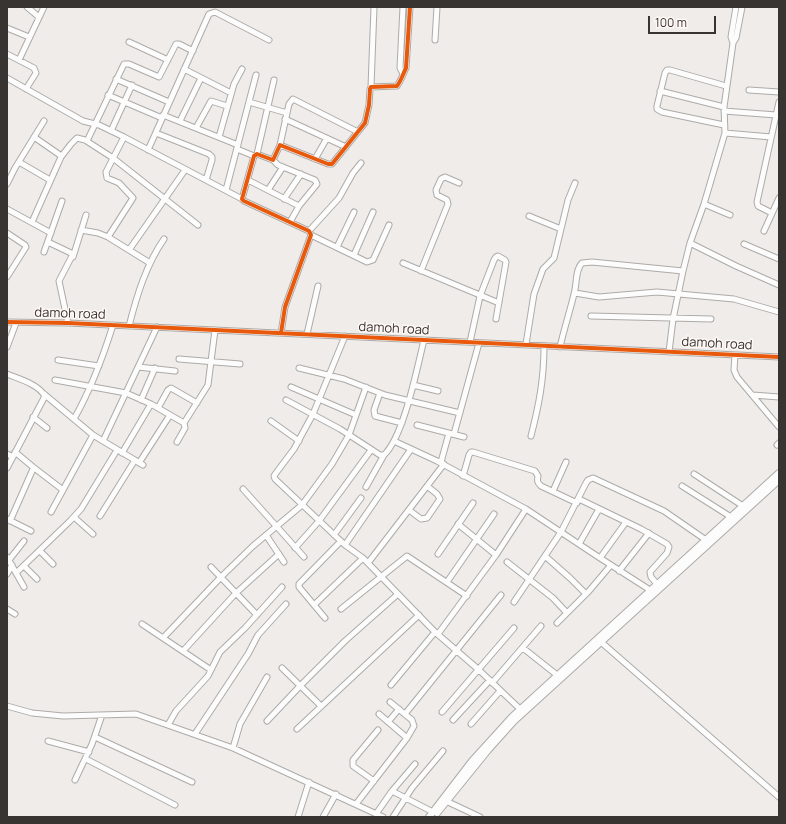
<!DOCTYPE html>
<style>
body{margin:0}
#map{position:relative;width:786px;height:824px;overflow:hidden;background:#efece9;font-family:Manrope,sans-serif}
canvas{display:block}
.frame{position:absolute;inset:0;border:8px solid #373432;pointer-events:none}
.scale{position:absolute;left:648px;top:16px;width:68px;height:18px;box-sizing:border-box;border:2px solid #373432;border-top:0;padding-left:5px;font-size:12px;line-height:14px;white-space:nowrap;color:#373432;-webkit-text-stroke:3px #fff8f4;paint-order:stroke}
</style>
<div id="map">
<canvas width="786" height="824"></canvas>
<div class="frame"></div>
<div class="scale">100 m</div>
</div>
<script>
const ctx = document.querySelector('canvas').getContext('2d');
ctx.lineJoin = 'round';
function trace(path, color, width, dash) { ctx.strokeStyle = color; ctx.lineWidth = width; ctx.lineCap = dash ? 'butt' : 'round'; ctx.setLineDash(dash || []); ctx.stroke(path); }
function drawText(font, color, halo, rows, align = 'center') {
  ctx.font = font + ' Manrope,sans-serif'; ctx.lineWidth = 3; ctx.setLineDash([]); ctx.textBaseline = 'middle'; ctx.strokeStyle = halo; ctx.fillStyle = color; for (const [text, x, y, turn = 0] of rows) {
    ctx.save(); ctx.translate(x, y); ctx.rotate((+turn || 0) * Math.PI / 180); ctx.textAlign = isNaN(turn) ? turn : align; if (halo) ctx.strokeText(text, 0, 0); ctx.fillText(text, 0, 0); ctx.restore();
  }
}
const minor = new Path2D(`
 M27 7 39 17
 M7 28 29 37
 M435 40 437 7
 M129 42 168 60
 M733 43 731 37 736 7
 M7 54 34 68 36 73 26 89
 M19 60 44 7
 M184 69 231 93
 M403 74 400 68 403 7
 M7 78 83 121 99 125 124 137 242 199
 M116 79 169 102
 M371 87 374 7
 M749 90 779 92
 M660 91 724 107
 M108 95 162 118
 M249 102 287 113
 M724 111 776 115
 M163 115 238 145
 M285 119 346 147
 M180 121 201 78
 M724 125 662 112 657 109V106L665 73 667 70H670L726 86
 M196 128 211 101 227 106
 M111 131 132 85
 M156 133 209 154 212 157V160L206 180
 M725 133 771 137
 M219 137 234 84 242 69
 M87 141 124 64H129L159 77 176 44H179L193 51
 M280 145 289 104 293 99 358 132
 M237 149 254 156
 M148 150 209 14 215 12 269 40
 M257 154 274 80
 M61 157 71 144 77 138 85 140 113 158 198 225
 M315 159 327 138
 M273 160 278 165 315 180 317 184 299 206 290 222
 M19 162 50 180
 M248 180 299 206
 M7 184 15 168 44 121
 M226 190 256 75
 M268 190 283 167
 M284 199 301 174
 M704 204 730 215
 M7 209 51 233
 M772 213 758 206 757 202 779 102
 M529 216 561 229
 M32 222 61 157 60 155 34 137
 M81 230 98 233 108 237 150 263
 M309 231 339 198 353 173 361 163
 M764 231 779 198
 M7 233 25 245 26 247 7 277
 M311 235 367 262 373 260 389 225
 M108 237 133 198 119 183 107 178 106 172 124 137
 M48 242 73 254 59 281 68 323
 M690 243 736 266 779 285
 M744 244 779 259
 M337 247 354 212
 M129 250 185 170
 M44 252 62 201
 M354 255 373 212
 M73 257 86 215
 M403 263 499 303
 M421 271 448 204 447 200 437 195 436 190 441 179 445 177 459 183
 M575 293 599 297 657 292 734 299 779 312
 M591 316 711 319
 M7 322 68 323 779 357
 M129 326C137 295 146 265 164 239
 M281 333 285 307 311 235 309 231 244 201 242 199 254 156 257 154 273 160 280 145 328 164H332L365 123 369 105 370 89 371 87 397 86C401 81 403 74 406 68L410 7
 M307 334 318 286
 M345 336 313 414 294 449 276 473 274 476 275 479 345 545 363 558 435 632 479 670 520 709
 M470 342 480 296 494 260 496 257 498 256 505 260 506 262 496 319
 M526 344 534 294 543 269 554 258 568 200 575 183
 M7 347 16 323
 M560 347C564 329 570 311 574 294 577 285 575 270 582 263L592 262 683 271
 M669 352 673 319 683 271 690 243 704 204 725 133 724 107 733 43 736 38 742 7
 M735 355 734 370 737 377 779 427
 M179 359 240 364
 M58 360 99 366
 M138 367 175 371
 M299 368 344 379 385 395 460 413
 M7 374C19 379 38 384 45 396L7 468
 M55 380 126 393 151 404 184 423 185 428 177 442
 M413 385 438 391
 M291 387 356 415
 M380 393 374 410 375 416 402 423
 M44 394 93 435 143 465
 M753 395 779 397
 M141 400 155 368
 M286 400 340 429 380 455H384C404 436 417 368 424 340
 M158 408 168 390 171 388 197 403
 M33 417 47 428
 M74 419C91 389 103 357 113 325
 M271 421 299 441
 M184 423 208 385 215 330
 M417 425 464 437
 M454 434 479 343
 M531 436C539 405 544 379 544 346
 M103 441 157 327
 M394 441 437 461 526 509 600 558 650 590
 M777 445 779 443
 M122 453 151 404
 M7 454 13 457
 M441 462 449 433
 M139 463 170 415
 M33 467 63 490
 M694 474 743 506
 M463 476 469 455 471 452H473L535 471 538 476C537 481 537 482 541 486L577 503
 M682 486 731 517
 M366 487 384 455
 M243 489 304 557
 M553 491 566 462
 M579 499 641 529 667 544 669 547 667 553 650 572 651 577 657 584
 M409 510 421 519 427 518 440 499 437 494 427 486
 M51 512 93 435
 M100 516 135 460
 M74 517 93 534
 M7 519 31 531
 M10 521 33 469V467L15 452
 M458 524 496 555
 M266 535 284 562
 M334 535 361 498
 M579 544 599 509
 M345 545 411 449
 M295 548 319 521 371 450
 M40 551 53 564
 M438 554 473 503
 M545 556 570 578 586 594
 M7 557 24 587
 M600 558 626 522
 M9 560 24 541
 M507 562 553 598 567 613
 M368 563 444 464
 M24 566 37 579
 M211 567 257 615
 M619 571 649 533
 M16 573 70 521 81 509 117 450
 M7 574 12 565
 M447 582 494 514
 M514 602 561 532 586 483 588 480 593 478 664 511 706 540
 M314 605 363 558
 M7 609 15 614
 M341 609 407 556 467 596
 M325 618 299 587V584L341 541
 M557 623 589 591 611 565
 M142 624 211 670
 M438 634 496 555 526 509
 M163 638 221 577 253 546 302 505 332 464 349 435 366 387
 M601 642 779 797
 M523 648 557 675
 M183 651 236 593 279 554
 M282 668 321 706
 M492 683 541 626
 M391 685 435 632
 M7 706 32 713 63 716 136 714 233 748 383 817
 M442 712 514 628
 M379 714 407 738
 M405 714 501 595
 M453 720 490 680
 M267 721 300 686 345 641 398 594
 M388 722 399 709
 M471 724 500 691
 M168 725 176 711 208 676 220 652 245 628 282 587
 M297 729 419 615
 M195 734 248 654 258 635 286 604
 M95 737 192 782
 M48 741 89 752
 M233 748 240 724 267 677
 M86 759 175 805
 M75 780 92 744 102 715
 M374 781 353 766V760L378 730
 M392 791 433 812
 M446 801 480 817
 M356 804 407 738 414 726 412 720 390 702
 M376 814 392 791 415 764
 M298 817 309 782
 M323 817 336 794
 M393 817 412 788 443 751`);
const major = new Path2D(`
 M437 813 488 750 514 721 779 480
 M429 817 472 761 512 717 779 473`);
trace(minor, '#adaba8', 7);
trace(major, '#adaba8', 8);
trace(minor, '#fdfcfc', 5);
trace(major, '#fdfcfc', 6);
trace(new Path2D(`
 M7 322 68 323 779 357
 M281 333 285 307 311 235 309 231 244 201 242 199 254 156 257 154 273 160 280 145 328 164H332L365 123 369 105 370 89 371 87 397 86C401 81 403 74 406 68L410 7`), '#e8590c', 4);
drawText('13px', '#373432', '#fff8f4', [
 ["damoh road",70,314,2],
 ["damoh road",394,329,3],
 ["damoh road",717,344,3]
]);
</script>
